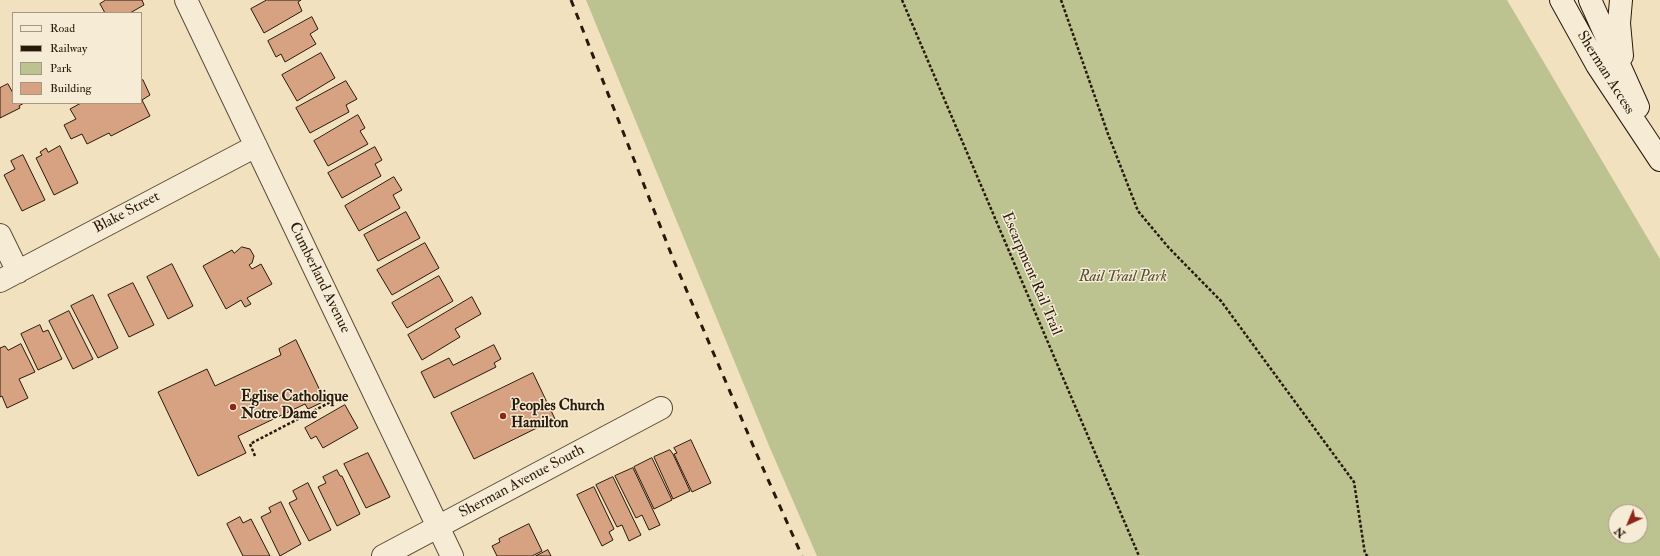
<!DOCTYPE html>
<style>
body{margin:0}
#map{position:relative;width:1660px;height:556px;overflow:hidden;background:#f1e1bf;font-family:"IM FELL Double Pica",serif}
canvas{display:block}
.legend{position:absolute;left:12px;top:12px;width:130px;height:92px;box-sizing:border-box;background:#f6ecd5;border:1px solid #a49884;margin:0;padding:5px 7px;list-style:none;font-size:12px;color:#28190b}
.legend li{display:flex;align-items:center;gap:8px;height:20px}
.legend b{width:20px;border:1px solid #a49884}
.north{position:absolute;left:1608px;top:504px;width:40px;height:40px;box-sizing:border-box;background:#f6ecd5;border:1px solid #a49884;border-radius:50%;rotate:224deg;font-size:11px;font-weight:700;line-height:16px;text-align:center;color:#28190b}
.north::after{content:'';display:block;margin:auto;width:14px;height:18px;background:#8f2418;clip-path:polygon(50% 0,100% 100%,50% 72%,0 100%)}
</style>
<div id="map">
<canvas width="1660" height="556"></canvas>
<ul class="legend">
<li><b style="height:5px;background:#f6ecd5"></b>Road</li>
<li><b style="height:5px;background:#28190b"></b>Railway</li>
<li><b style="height:11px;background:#bcc290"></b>Park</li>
<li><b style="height:11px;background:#d7a281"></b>Building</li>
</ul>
<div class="north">N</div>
</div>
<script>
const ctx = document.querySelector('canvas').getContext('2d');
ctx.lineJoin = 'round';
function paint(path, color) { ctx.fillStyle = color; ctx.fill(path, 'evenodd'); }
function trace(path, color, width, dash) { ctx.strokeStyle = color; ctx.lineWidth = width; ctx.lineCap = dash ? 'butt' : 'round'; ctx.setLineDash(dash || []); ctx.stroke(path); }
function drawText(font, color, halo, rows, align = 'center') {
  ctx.font = font + ' "IM FELL Double Pica",serif'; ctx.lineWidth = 3; ctx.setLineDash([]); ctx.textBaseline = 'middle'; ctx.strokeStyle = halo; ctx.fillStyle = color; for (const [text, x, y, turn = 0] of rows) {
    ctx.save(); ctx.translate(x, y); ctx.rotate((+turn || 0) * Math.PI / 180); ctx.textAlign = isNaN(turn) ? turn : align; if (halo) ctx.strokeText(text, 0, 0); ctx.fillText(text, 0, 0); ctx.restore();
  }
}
paint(new Path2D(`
 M586 0H1507L1660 259V556H817L770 448ZM1616 512H1640V536H1616Z`), '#bcc290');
const building = new Path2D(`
 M106 0H142L144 5 130 13H105L100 4Z
 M267 0H301L298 2 302 11 264 33 251 9Z
 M312 17 318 29 310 34 316 44 285 62 281 54 276 57 268 41Z
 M321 53 335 78 297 101 282 75Z
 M143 80 150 95 142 100 150 116 111 136 109 133 87 144 82 134 71 139 64 125 76 119 70 109 81 103H141V81Z
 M346 81 357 99 346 105 349 112 310 133 296 108Z
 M8 84 13 93V103H24L19 106 20 108 0 118V88Z
 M358 115 365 128 360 131 368 144 328 166 314 141Z
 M60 146 78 183 54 195 36 158 42 155 40 152 46 148 48 152Z
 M375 147 382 160 375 164 381 176 342 198 328 173Z
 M23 155 45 200 22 211 4 175 15 169 11 161Z
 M394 177 402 190 393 195 400 208 359 231 345 206Z
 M406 212 420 238 378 261 364 235Z
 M425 243 439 268 392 295 377 270Z
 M242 247 250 249 254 256 252 263 249 265 252 269 261 264 272 284 247 298 251 304 245 307 241 300 226 309 203 266 232 250 234 253Z
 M172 264 193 306 168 319 147 277Z
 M439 276 453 301 407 328 392 303Z
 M133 283 154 325 129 337 108 295Z
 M93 295 118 348 98 358 71 306Z
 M472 297 481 314 455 329 460 337 422 360 408 335Z
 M69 311 93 359 73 369 49 321Z
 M40 325 43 332 48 330 62 359 38 370 21 334Z
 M296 340 325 401 308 409 305 404 238 436 246 453 198 476 158 392 207 369 215 386 281 355 279 349Z
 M21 344 35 372 19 379 28 398 7 408 2 396 0 397V348L5 346 8 350Z
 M494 345 501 359 494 363 496 367 434 398 421 372 449 358 453 365Z
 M533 373 555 419 474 459 451 413Z
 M345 405 358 428 323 448 316 436 311 439 305 428Z
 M691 440 711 483 692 492 674 454 677 453 674 448Z
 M670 450 673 454 690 491 673 499 654 457Z
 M368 453 390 497 366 508 344 464Z
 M652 458 672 500 654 509 634 467Z
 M633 468 660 525 649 530 642 515 636 518 615 476Z
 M337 470 340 476H342L360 514 337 526 318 487 326 483 323 477Z
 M613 477 641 535 629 541 622 525 617 527 596 485Z
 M308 483 331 530 309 541 289 503 297 499 293 491Z
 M594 487 614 529 609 532 613 540 602 546 577 495Z
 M281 502 301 544 280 556 261 517 271 512 269 508Z
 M240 517 243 523 251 519 270 556H243L227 524Z
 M529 524 542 551 532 556H497L492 546 500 542 499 539Z
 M548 550 551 556H536Z`);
paint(building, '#d7a281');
trace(building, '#28190b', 1);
const minor = new Path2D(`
 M186 0 452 556
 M0 235 18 272
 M0 281 256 146
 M383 556 661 408`);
const secondary = new Path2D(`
 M1561 0 1597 65 1660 160
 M1590 0 1638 107
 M1621 0 1619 23 1622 56`);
trace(minor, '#5a4b38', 24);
trace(secondary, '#28190b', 24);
trace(new Path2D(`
 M902 0 1139 556
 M1061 0 1108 134 1138 211 1169 248 1221 301 1354 482 1365 554 1368 556
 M255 456 250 444 344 395`), '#28190b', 2.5, [3, 2]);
trace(minor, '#f6ecd5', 22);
trace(secondary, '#f6ecd5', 22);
trace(new Path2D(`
 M571 0 674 261 758 457 802 556`), '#28190b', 3, [7, 7]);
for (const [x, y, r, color] of [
 [233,407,4,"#8f2418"],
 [503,416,4,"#8f2418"]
]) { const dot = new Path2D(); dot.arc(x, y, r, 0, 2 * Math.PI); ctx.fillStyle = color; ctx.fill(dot); trace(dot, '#f6ecd5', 1.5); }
drawText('15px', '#28190b', '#f6ecd5', [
 ["Sherman Access",1605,73,58],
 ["Blake Street",127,213,-28],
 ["Escarpment Rail Trail",1031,274,67],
 ["Cumberland Avenue",319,278,64],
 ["Sherman Avenue South",522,482,-28]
]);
drawText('italic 15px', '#544c33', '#f6ecd5', [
 ["Rail Trail Park",1123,278]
]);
drawText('bold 15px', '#28190b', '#f6ecd5', [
 ["Eglise Catholique",241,398],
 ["Notre Dame",241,415],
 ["Peoples Church",511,407],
 ["Hamilton",511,424]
], 'left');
</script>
